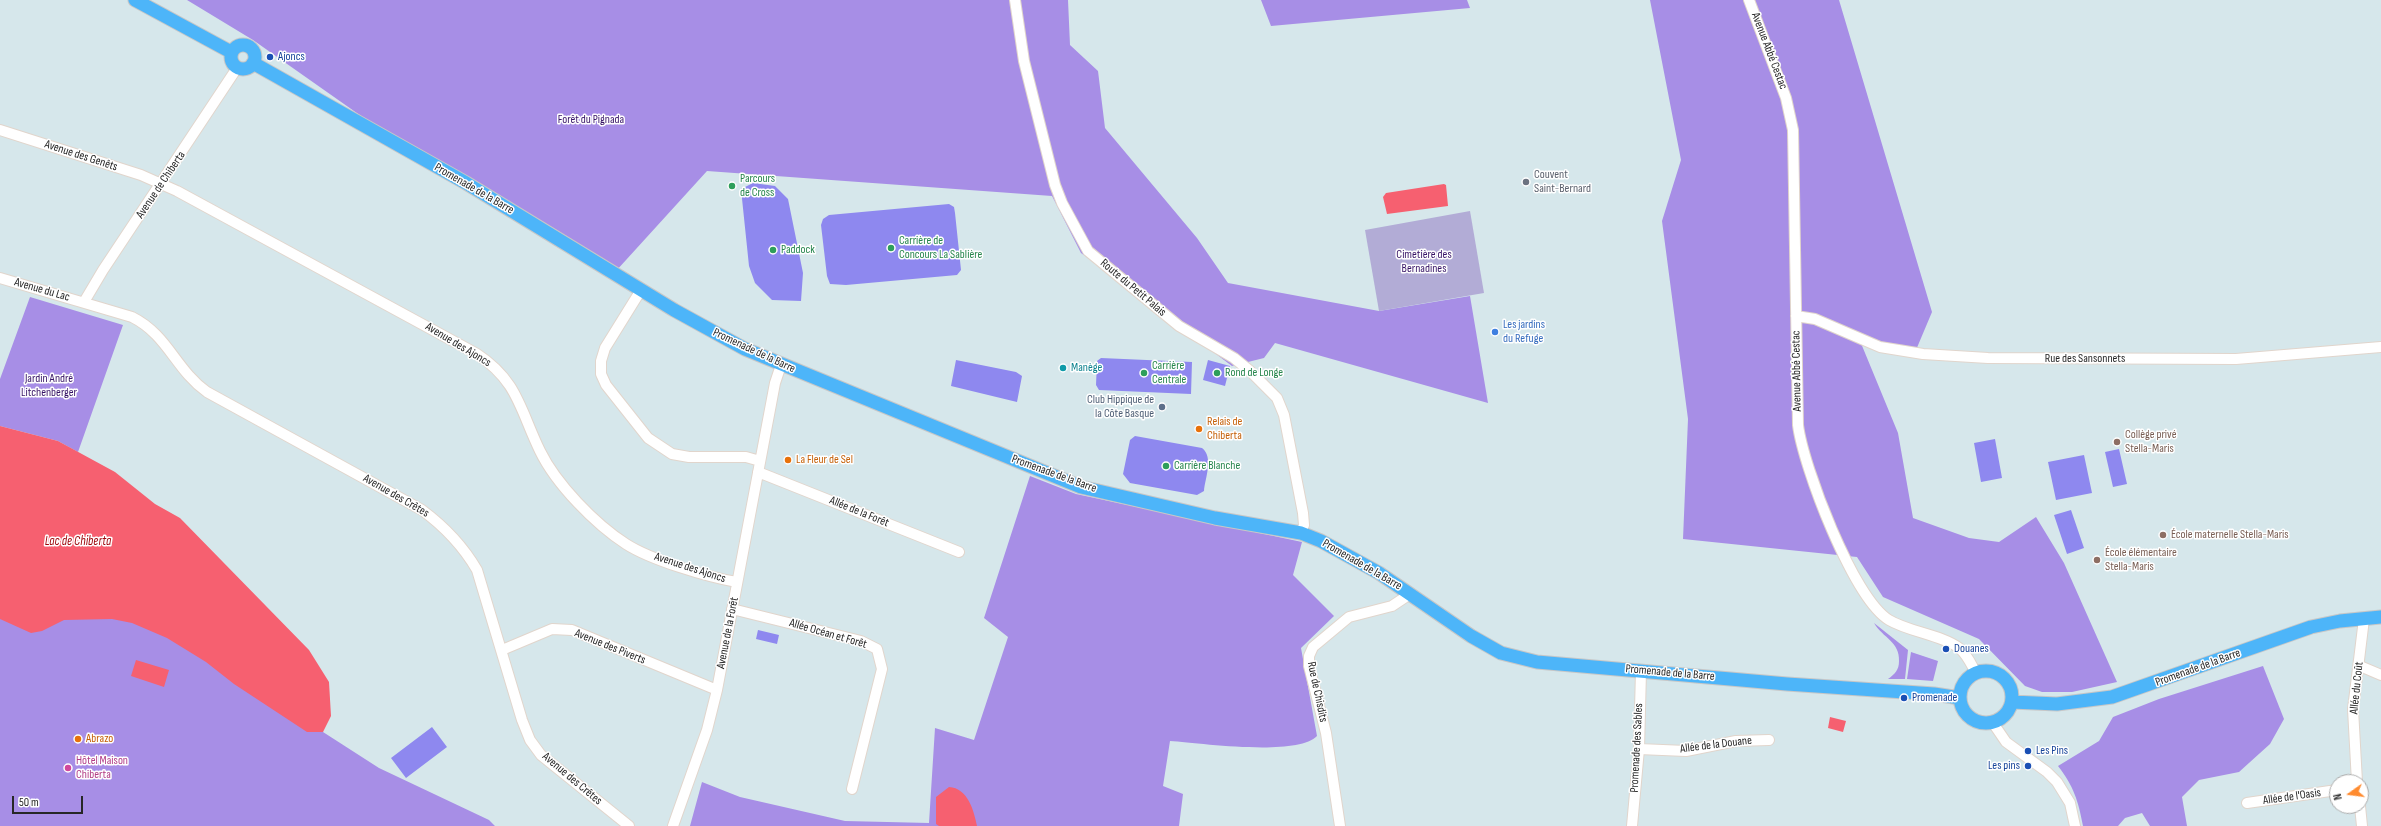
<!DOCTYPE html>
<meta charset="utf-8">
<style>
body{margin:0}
#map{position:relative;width:2381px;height:826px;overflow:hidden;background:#d6e7eb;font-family:"Sofia Sans Condensed",sans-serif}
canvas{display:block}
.north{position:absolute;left:2329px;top:774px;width:40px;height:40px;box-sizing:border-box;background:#fff;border:1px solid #a9a9a9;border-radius:50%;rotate:256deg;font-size:11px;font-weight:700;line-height:16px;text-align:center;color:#272727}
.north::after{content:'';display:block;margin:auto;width:14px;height:18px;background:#ff8b2f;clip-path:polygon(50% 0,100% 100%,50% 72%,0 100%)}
.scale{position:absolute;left:12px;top:796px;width:71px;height:18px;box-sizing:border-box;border:2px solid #272727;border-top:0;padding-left:5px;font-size:12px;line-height:14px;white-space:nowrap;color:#272727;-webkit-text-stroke:3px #fff;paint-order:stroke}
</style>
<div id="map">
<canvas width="2381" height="826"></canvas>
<div class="north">N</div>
<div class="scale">50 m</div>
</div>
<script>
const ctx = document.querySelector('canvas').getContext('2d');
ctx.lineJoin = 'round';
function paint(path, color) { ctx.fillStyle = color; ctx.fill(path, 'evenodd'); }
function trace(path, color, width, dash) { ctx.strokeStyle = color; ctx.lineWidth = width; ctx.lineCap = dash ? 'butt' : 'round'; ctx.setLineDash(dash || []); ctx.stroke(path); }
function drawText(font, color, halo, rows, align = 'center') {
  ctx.font = font + ' "Sofia Sans Condensed",sans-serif'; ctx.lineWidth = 3; ctx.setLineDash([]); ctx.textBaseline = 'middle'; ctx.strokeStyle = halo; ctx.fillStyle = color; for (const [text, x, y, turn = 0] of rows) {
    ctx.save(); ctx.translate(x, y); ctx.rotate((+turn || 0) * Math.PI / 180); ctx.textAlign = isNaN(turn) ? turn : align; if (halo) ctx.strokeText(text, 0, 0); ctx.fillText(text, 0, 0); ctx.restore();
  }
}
paint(new Path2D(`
 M187 0H1068L1070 45 1098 71 1105 128 1197 238 1228 283 1379 311 1470 296 1488 403 1275 343 1264 358 1232 366 1081 253 1052 196 707 171 616 271 435 168 253 40Z
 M1261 0H1467L1470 8 1271 26Z
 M1650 0H1839L1932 312 1916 350 1858 336 1898 433 1913 518 1969 538 1999 542 2036 517 2064 563 2117 682 2072 692H2042L2025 686 1979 639 1883 597 1857 557 1683 539 1688 419 1662 221 1681 160Z
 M30 297 123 325 78 452 58 441 0 426V379Z
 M0 430 326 686 323 732 379 768 489 820 495 826H0Z
 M1030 476 1076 494 1302 542 1293 575 1334 616 1301 648 1317 736C1297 757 1200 743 1170 741L1163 786 1183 794 1179 826H690L702 782 740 797 845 821 929 823 935 728 974 740 1008 637 984 618Z
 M1874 623 1908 650 1905 679H1888C1895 674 1899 670 1899 661 1900 642 1883 638 1874 623Z
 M1911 652 1938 661 1933 681 1907 679Z
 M2263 666 2284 719 2270 744 2239 772 2199 780 2182 797 2187 826H2150L2142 813 2125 818 2118 826H2083C2078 800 2074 787 2058 766L2099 741 2113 717 2159 699Z`), '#a78ee6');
paint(new Path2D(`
 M1470 211 1484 293 1379 311 1365 230Z`), '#b2acd6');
paint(new Path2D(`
 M753 183 775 186 788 199 803 273 801 301 772 300 755 283 749 266 741 189Z
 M949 204 954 207 955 213 961 270 957 275 846 285 830 284 827 276 821 225 823 219 829 215Z
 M1101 358 1192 362 1191 394 1099 390 1096 385 1097 361Z
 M956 360 1016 372 1022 376 1017 402 951 386Z
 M1208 360 1230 366 1225 386 1203 380Z
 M1135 436 1202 448C1214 457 1205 479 1204 491L1197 495 1130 483 1123 474 1130 440Z
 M1995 439 2002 478 1981 482 1974 443Z
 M2119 449 2127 484 2113 487 2105 452Z
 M2084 455 2092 493 2056 500 2048 462Z
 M2071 510 2084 548 2067 554 2054 515Z
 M758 630 779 635 777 644 756 639Z
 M432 727 447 747 406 778 391 758Z`), '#8e88ef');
paint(new Path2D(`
 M1444 184 1446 185 1448 206 1387 214 1383 197 1386 193Z
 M0 426 58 441 115 472 155 504 180 518 309 650 329 682 331 716 323 732H307L234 684 206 662 167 638 132 623 112 619 64 620 42 631 31 633 0 619Z
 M136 660 169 670 164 687 131 676Z
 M1830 717 1846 721 1843 732 1828 728Z
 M949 787C968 788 974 811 977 826H939L936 824V797Z`), '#f66070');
const minor = new Path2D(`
 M1015 0 1024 61 1055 185 1062 203 1088 251 1179 326 1234 358 1250 371 1277 398 1284 415 1303 513 1304 525 1301 533
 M1749 0 1786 98 1793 130 1798 425C1803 466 1853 598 1889 620 1909 632 1942 635 1959 648 1967 654 1971 664 1976 673
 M0 130 141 175 177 191 477 354C518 381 520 410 540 451 556 484 595 524 626 544 651 560 707 577 737 582
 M0 278 132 317C168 335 175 369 207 392L422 510C445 527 463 546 477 570L522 720 530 740 541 755 629 826
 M641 290 605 348 601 361V374L606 385 648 438 672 454 689 457H746L760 461
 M84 302 103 270 237 68
 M1796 316 1815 319 1880 347 1923 354 1988 358 2236 359 2381 347
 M758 472 959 552
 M732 609 861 641 877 649 882 669 852 789
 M502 650 552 629 572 630 717 690
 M2360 666 2381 675
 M1993 723 2006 742 2047 772 2057 782 2070 803 2075 826
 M1639 749 1686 751 1736 741 1769 740
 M2357 782 2353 709 2364 619
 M2247 803 2337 790
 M2360 806 2362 826
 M673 826 707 730 717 690 775 383 781 365
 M1340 826 1326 733 1309 666V656L1313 647 1349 617 1392 606 1410 594
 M1632 826 1639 749 1641 671`);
const major = new Path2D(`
 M135 0 231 52
 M231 57a12 12 0 1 1 24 0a12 12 0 1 1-24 0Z
 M253 63 466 183 674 310 745 349 1081 487 1215 518 1301 533 1321 541 1379 573 1471 636 1501 653 1537 662 1787 684 1934 694 1960 698
 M1960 697a26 26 0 1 1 52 0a26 26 0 1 1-52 0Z
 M2012 702 2057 704 2112 697 2311 627 2340 621 2381 617`);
trace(minor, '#e1d5cc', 12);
trace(major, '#c7c7c7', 15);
trace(minor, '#fff', 10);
trace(major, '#4db5f9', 13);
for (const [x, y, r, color] of [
 [270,57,4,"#1a4fb4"],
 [1526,182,4,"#6b7280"],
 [732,186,4,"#2e9e5b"],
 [891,248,4,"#2e9e5b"],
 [773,250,4,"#2e9e5b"],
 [1495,332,4,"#3f7fe0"],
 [1063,368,4,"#0f9aa8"],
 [1144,373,4,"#2e9e5b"],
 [1217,373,4,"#2e9e5b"],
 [1162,407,4,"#5c6f8a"],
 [1199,429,4,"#e8710a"],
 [2117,442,4,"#8d6e63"],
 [788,460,4,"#e8710a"],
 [1166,466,4,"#2e9e5b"],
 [2163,535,4,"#8d6e63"],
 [2097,560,4,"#8d6e63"],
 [1946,649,4,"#1a4fb4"],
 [1904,698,4,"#1a4fb4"],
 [78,739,4,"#e8710a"],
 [2028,751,4,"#1a4fb4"],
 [2028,766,4,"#1a4fb4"],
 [68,768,4,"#d1479c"]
]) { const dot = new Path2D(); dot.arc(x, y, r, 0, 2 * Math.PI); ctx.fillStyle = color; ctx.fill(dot); trace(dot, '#fff', 1.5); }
drawText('12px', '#272727', '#fff', [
 ["Avenue Abbé Cestac",1769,51,69],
 ["Avenue des Genêts",81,156,18],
 ["Avenue de Chiberta",161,185,-56],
 ["Promenade de la Barre",474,189,30],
 ["Route du Petit Palais",1133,288,40],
 ["Avenue du Lac",42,290,16],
 ["Avenue des Ajoncs",458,345,31],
 ["Promenade de la Barre",754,351,25],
 ["Rue des Sansonnets",2085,359],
 ["Avenue Abbé Cestac",1797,371,-91],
 ["Promenade de la Barre",1054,474,20],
 ["Avenue des Crêtes",396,496,30],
 ["Allée de la Forêt",859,512,22],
 ["Promenade de la Barre",1362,565,30],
 ["Avenue des Ajoncs",690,568,18],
 ["Avenue de la Forêt",728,633,-79],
 ["Allée Océan et Forêt",828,634,16],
 ["Avenue des Piverts",610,647,22],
 ["Promenade de la Barre",2198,668,-20],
 ["Promenade de la Barre",1670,673,5],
 ["Allée du Coût",2357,688,-84],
 ["Rue de Chisdits",1317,692,78],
 ["Allée de la Douane",1716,745,-7],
 ["Promenade des Sables",1637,748,-87],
 ["Avenue des Crêtes",572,779,40],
 ["Allée de l'Oasis",2292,797,-8]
]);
drawText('12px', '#164399', '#fff', [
 ["Ajoncs",278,57],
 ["Douanes",1954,649],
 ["Promenade",1912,698],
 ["Les Pins",2036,751],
 ["Les pins",2020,766,"right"]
], 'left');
drawText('12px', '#371466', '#fff', [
 ["Forêt du Pignada",591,120],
 ["Cimetière des",1424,255],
 ["Bernadines",1424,269],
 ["Jardin André",49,379],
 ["Litchenberger",49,393]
]);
drawText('12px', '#5b616d', '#fff', [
 ["Couvent",1534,175],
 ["Saint-Bernard",1534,189]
], 'left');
drawText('12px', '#27864d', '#fff', [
 ["Parcours",740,179],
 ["de Cross",740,193],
 ["Carrière de",899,241],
 ["Concours La Sablière",899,255],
 ["Paddock",781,250],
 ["Carrière",1152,366],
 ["Centrale",1152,380],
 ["Rond de Longe",1225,373],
 ["Carrière Blanche",1174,466]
], 'left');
drawText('12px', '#366cbe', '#fff', [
 ["Les jardins",1503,325],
 ["du Refuge",1503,339]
], 'left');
drawText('12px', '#0d838f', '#fff', [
 ["Manège",1071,368]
], 'left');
drawText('12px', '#4e5e75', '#fff', [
 ["Club Hippique de",1154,400],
 ["la Côte Basque",1154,414]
], 'right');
drawText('12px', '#c56008', '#fff', [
 ["Relais de",1207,422],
 ["Chiberta",1207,436],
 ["La Fleur de Sel",796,460],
 ["Abrazo",86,739]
], 'left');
drawText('12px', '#785e54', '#fff', [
 ["Collège privé",2125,435],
 ["Stella-Maris",2125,449],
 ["École maternelle Stella-Maris",2171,535],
 ["École élémentaire",2105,553],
 ["Stella-Maris",2105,567]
], 'left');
drawText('12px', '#b23c85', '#fff', [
 ["Hôtel Maison",76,761],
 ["Chiberta",76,775]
], 'left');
drawText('italic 13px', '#9d0409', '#fff', [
 ["Lac de Chiberta",78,542]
]);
</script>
